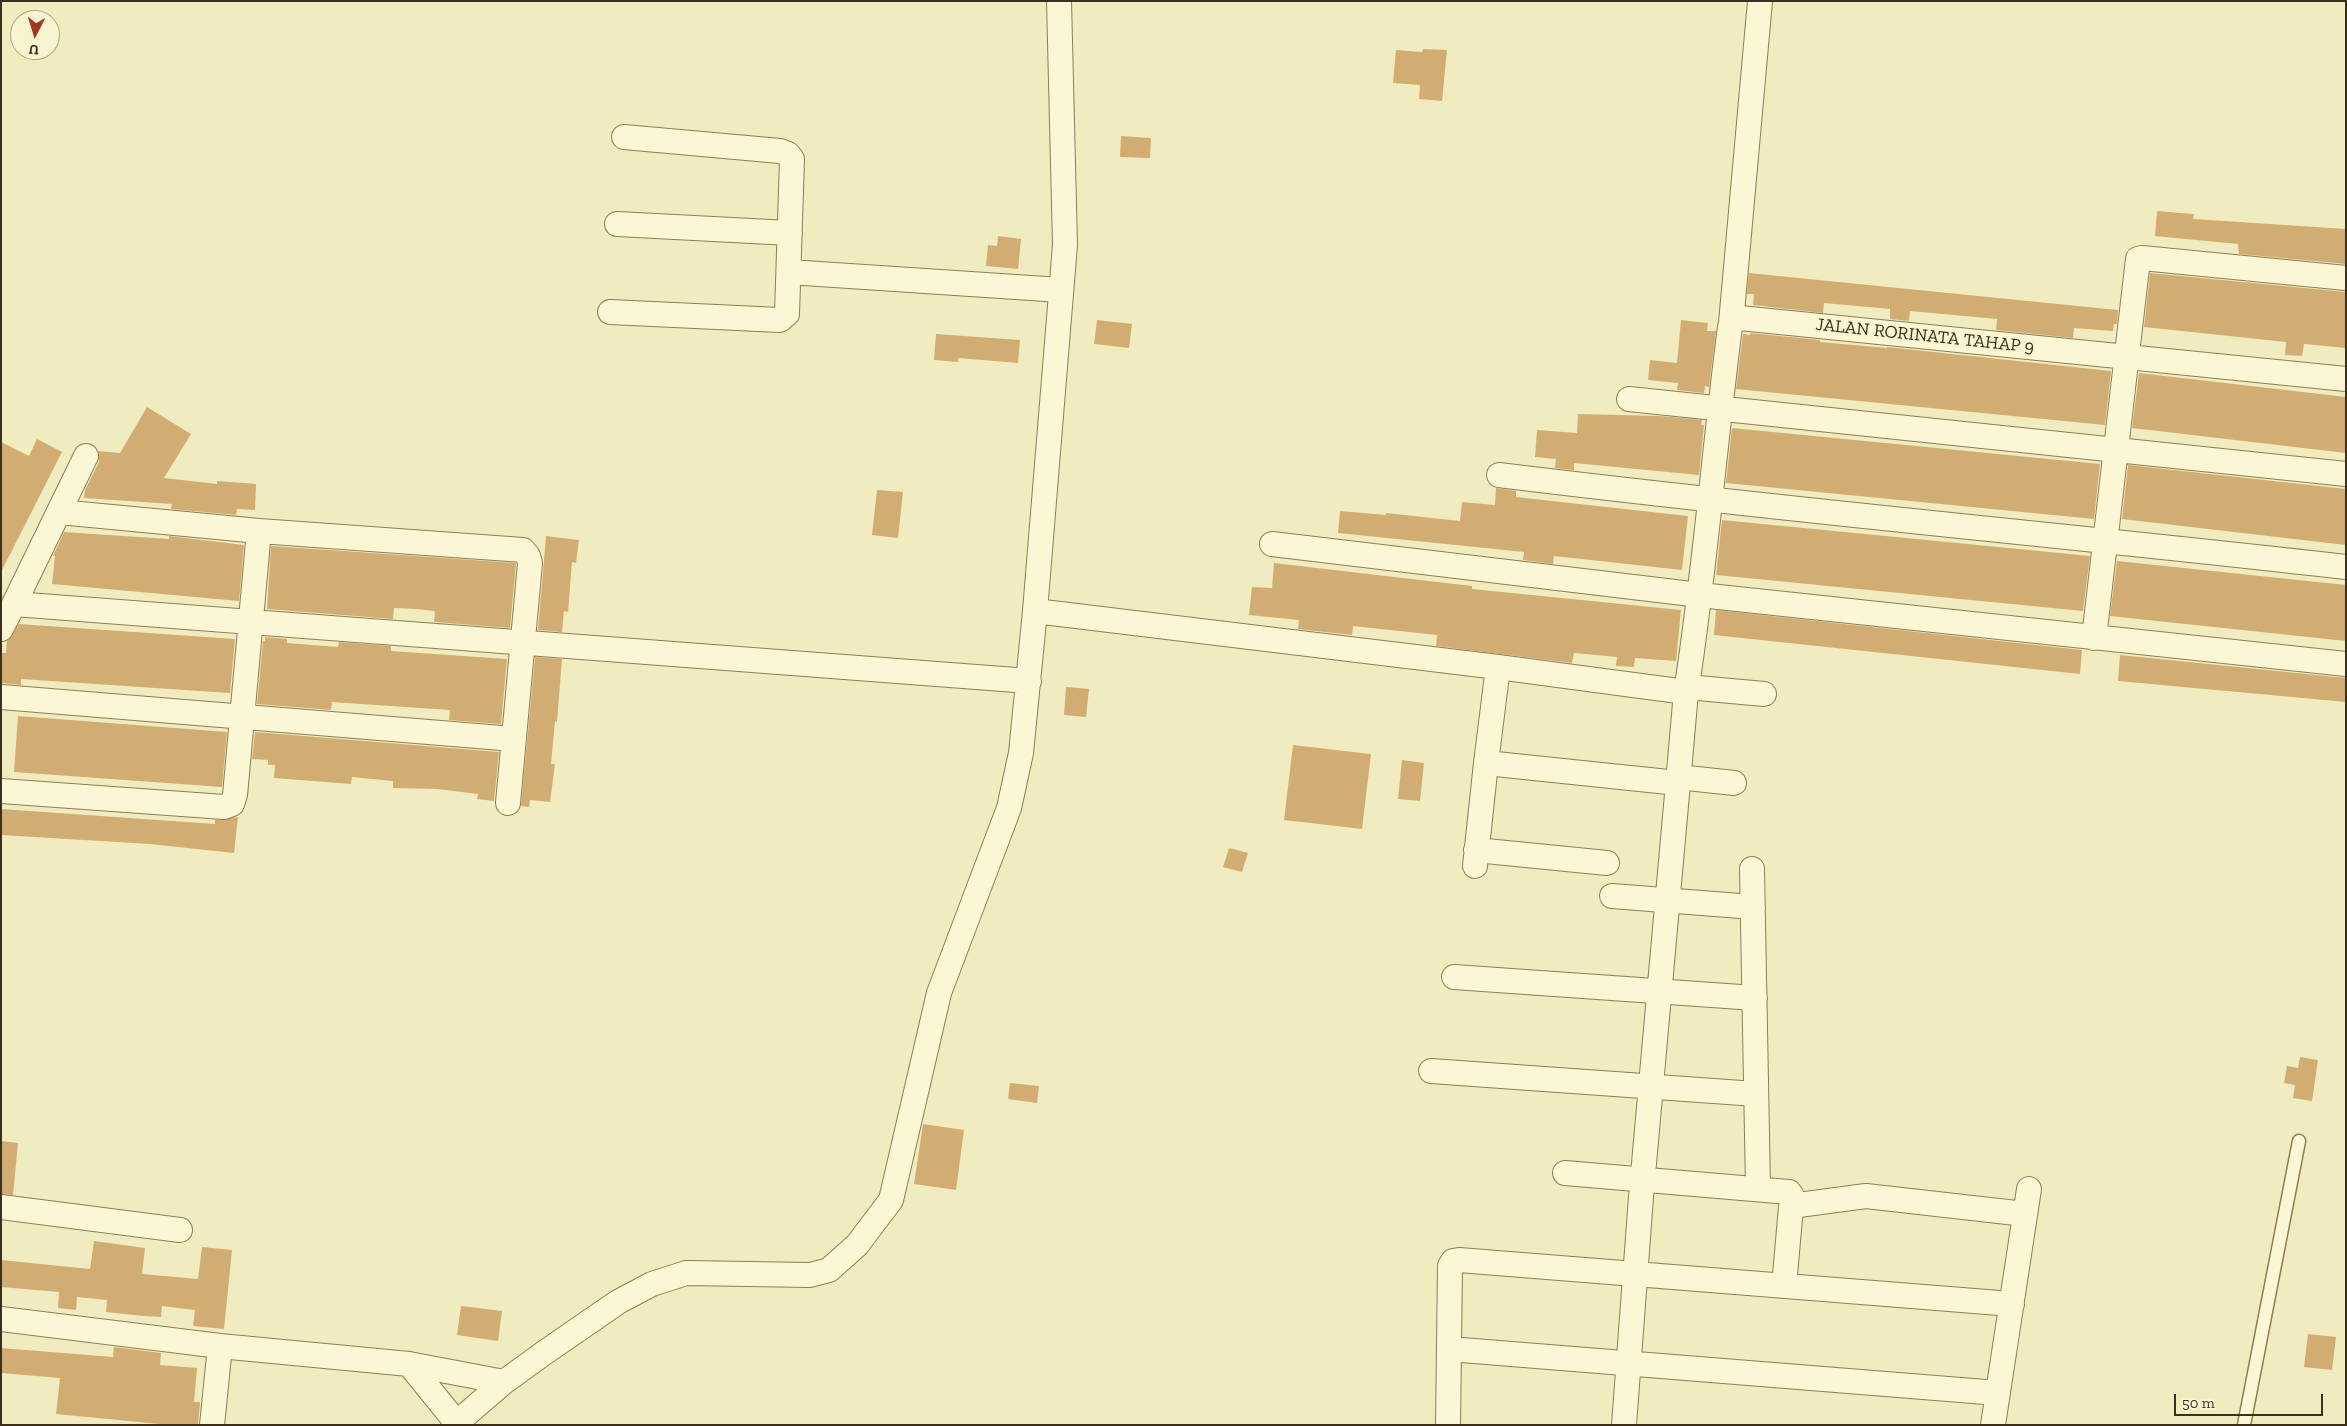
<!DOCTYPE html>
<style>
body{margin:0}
#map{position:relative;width:2347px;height:1426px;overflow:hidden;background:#f1ecc0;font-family:"Zilla Slab",serif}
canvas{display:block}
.frame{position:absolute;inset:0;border:2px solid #3a301c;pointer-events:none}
.north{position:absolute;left:10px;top:10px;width:50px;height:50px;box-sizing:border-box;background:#f8f4d0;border:1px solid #aca688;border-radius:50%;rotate:185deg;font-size:14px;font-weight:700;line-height:20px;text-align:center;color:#3a301c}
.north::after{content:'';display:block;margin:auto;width:18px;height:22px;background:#9f3a22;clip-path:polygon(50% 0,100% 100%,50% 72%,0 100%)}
.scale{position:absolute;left:2174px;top:1394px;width:149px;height:22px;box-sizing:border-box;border:2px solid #3a301c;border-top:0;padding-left:6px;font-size:15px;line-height:18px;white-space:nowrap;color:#3a301c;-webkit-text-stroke:4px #f8f4d0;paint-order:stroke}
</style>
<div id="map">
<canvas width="2347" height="1426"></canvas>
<div class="frame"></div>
<div class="north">U</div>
<div class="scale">50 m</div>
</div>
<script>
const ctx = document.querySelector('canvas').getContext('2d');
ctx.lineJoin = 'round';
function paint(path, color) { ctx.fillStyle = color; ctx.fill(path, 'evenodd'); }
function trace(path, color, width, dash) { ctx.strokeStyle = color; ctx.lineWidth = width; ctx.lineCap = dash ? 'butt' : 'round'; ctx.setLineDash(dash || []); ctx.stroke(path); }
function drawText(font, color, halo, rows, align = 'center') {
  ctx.font = font + ' "Zilla Slab",serif'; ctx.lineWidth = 5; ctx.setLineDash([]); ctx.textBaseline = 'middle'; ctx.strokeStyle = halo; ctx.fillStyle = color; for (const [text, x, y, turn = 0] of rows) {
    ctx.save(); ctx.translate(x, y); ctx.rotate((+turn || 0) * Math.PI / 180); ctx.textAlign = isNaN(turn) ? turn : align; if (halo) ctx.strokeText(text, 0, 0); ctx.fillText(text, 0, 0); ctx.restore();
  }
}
paint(new Path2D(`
 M1423 49 1447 50 1442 101 1419 99 1420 85 1393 83 1396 50 1422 52Z
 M1121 136 1151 138 1150 158 1120 157Z
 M2157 211 2194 214 2193 219 2346 229V264L2239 254 2238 244 2155 236Z
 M998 236 1021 239 1018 269 986 266 988 245 997 246Z
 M1749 273 2118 310 2117 324H2114L2113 331 2074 328 2073 338 1996 330 1997 319 1910 311 1909 321 1890 319V309L1824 303 1823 313 1753 305 1754 294H1747Z
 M2150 273 2346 292V348L2304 344 2302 356 2285 355 2286 342 2144 327Z
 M1097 320 1132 324 1129 348 1094 344Z
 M1681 320 1708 323 1707 331H1716L1709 387 1705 386 1704 393 1677 390 1678 383 1648 380 1650 360 1677 363Z
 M1750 333 1820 340V342L1887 348V347L2111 371 2105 425 1736 389 1743 334 1750 335Z
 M936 334 1020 340 1018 363 958 358V362L934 360Z
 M2139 373 2346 397V453L2132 428Z
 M147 407 191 434 164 478 217 484V481L256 484 255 510 237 509 236 515 171 509 172 504 84 498 85 490 99 462 98 451 120 453Z
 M1578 414 1661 416 1702 420 1701 425H1704L1699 475 1574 463V470H1572L1555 468 1556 459 1535 457 1537 430 1577 433Z
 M1732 428 2100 464 2094 519 1726 483Z
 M37 439 62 452 1 572V442L29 456Z
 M2128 465 2346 489V545L2122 519Z
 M1496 488 1516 491V497L1688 516 1682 570 1554 556 1553 564 1523 560 1524 552 1338 533 1340 511 1386 515V513L1460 521 1462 502 1495 505Z
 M877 490 903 492 898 538 872 535Z
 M1722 520 2090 556 2083 611 1716 575Z
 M64 532 169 539V536L244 545 239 601 52 584 55 556H53Z
 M546 536 579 540 576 563 572 562 568 612 564 611 562 632 538 630Z
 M271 546 516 563 510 628 434 622 435 611 416 609 394 608 393 619 267 609Z
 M2117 561 2346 585V641L2110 616Z
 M1274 563 1472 586V589L1681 610 1676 661 1635 658 1634 667 1616 666 1617 657 1574 653 1572 663 1436 646 1437 635 1353 626 1352 635 1298 629 1299 620 1249 615 1252 587 1272 588Z
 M1716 610 2082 650 2080 674 1714 635Z
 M19 624 235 639 230 693 21 679V685L1 683V653H6L7 641Z
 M265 637 287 639V643L338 647 339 642 391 646V651L507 659 501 724 449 720 450 710 332 702 331 710 257 704 263 641H265Z
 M2120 655 2346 678V702L2118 681Z
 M535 657 562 659 557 722 555 721 551 764H555L550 802 530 800 529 807 521 806Z
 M1066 687 1089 689 1086 717 1064 715Z
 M18 716 227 732 222 787 14 772Z
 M255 732 499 752 494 801 477 799 478 794 437 789 393 788V781L352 777 351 784 274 778 275 765H268V760L252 759Z
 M1293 745 1371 754 1362 829 1284 820Z
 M1402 760 1424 763 1420 801 1398 799Z
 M1 809 215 824V820L238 817 234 853 150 844 1 835Z
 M1229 848 1248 853 1242 872 1223 867Z
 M2300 1057 2318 1060 2312 1101 2293 1098 2295 1085 2284 1083 2287 1066 2298 1068Z
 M1010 1083 1039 1086 1037 1103 1008 1099Z
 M923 1124 964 1130 956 1190 914 1184Z
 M1 1141 18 1143 13 1195 1 1194Z
 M94 1241 145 1248 142 1274 198 1279 202 1247 232 1250 224 1329 193 1326 195 1310 162 1306 161 1317 143 1316 106 1312 107 1300 77 1297 76 1310 58 1308 59 1292 1 1287V1260L90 1269Z
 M461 1306 502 1311 498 1341 457 1335Z
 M2308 1334 2336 1337 2332 1370 2304 1367Z
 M114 1347 161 1353 160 1365 197 1368 194 1402H200L198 1425H170L56 1414 60 1378 1 1373V1348L113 1357Z`), '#d2ad73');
const service = new Path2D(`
 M2244 1425 2299 1141`);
const minor = new Path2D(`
 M617 224 790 233
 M789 272 1061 290
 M610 312 780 320 787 314 792 159 788 154 780 151 624 137
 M1731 323 1760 1
 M1629 399 2346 474
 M1499 475C1781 510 2064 535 2346 567
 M259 531 523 550 528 556 530 563 508 803
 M1272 544 1700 595 2346 664
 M14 604 86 456
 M1035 611 1498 667 1686 692C1705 571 1714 449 1730 327L1734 319 1740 318 2346 379
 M1 629 14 604 1029 681
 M2094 638 2138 259 2142 258 2346 278
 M1498 667 1486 763 1678 783 1686 692
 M1687 687 1764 694
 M1 697 514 739
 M1678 777 1734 783
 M1 791 224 807 232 804 235 795 259 531 59 512
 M1476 850 1607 863
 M1475 866 1486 763
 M1752 869 1758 1188
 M1612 896 1753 907
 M1454 977 1755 998
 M1431 1071 1756 1094
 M1565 1173 1789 1192 1792 1196 1784 1286
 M1791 1206 1866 1196 2025 1214
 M1 1207 180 1230
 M1 1319 220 1346 409 1364 504 1382
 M1449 1349 1998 1393
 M409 1364 456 1422
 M212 1425 220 1346
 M454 1425 504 1382 544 1353 618 1302 652 1284 686 1273 810 1275 829 1270 857 1245 891 1200 939 993 1009 808 1021 753 1035 611 1065 245 1059 1
 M1448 1425 1450 1266 1453 1261 1459 1260 2012 1304
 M1624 1425 1641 1197 1678 783
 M1993 1425 2029 1189`);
trace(service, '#8c7d56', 15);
trace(minor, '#8c7d56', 26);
trace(service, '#fbf7d4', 12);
trace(minor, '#fbf7d4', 24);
drawText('18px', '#3a301c', '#f8f4d0', [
 ["JALAN RORINATA TAHAP 9",1925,336,6]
]);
</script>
